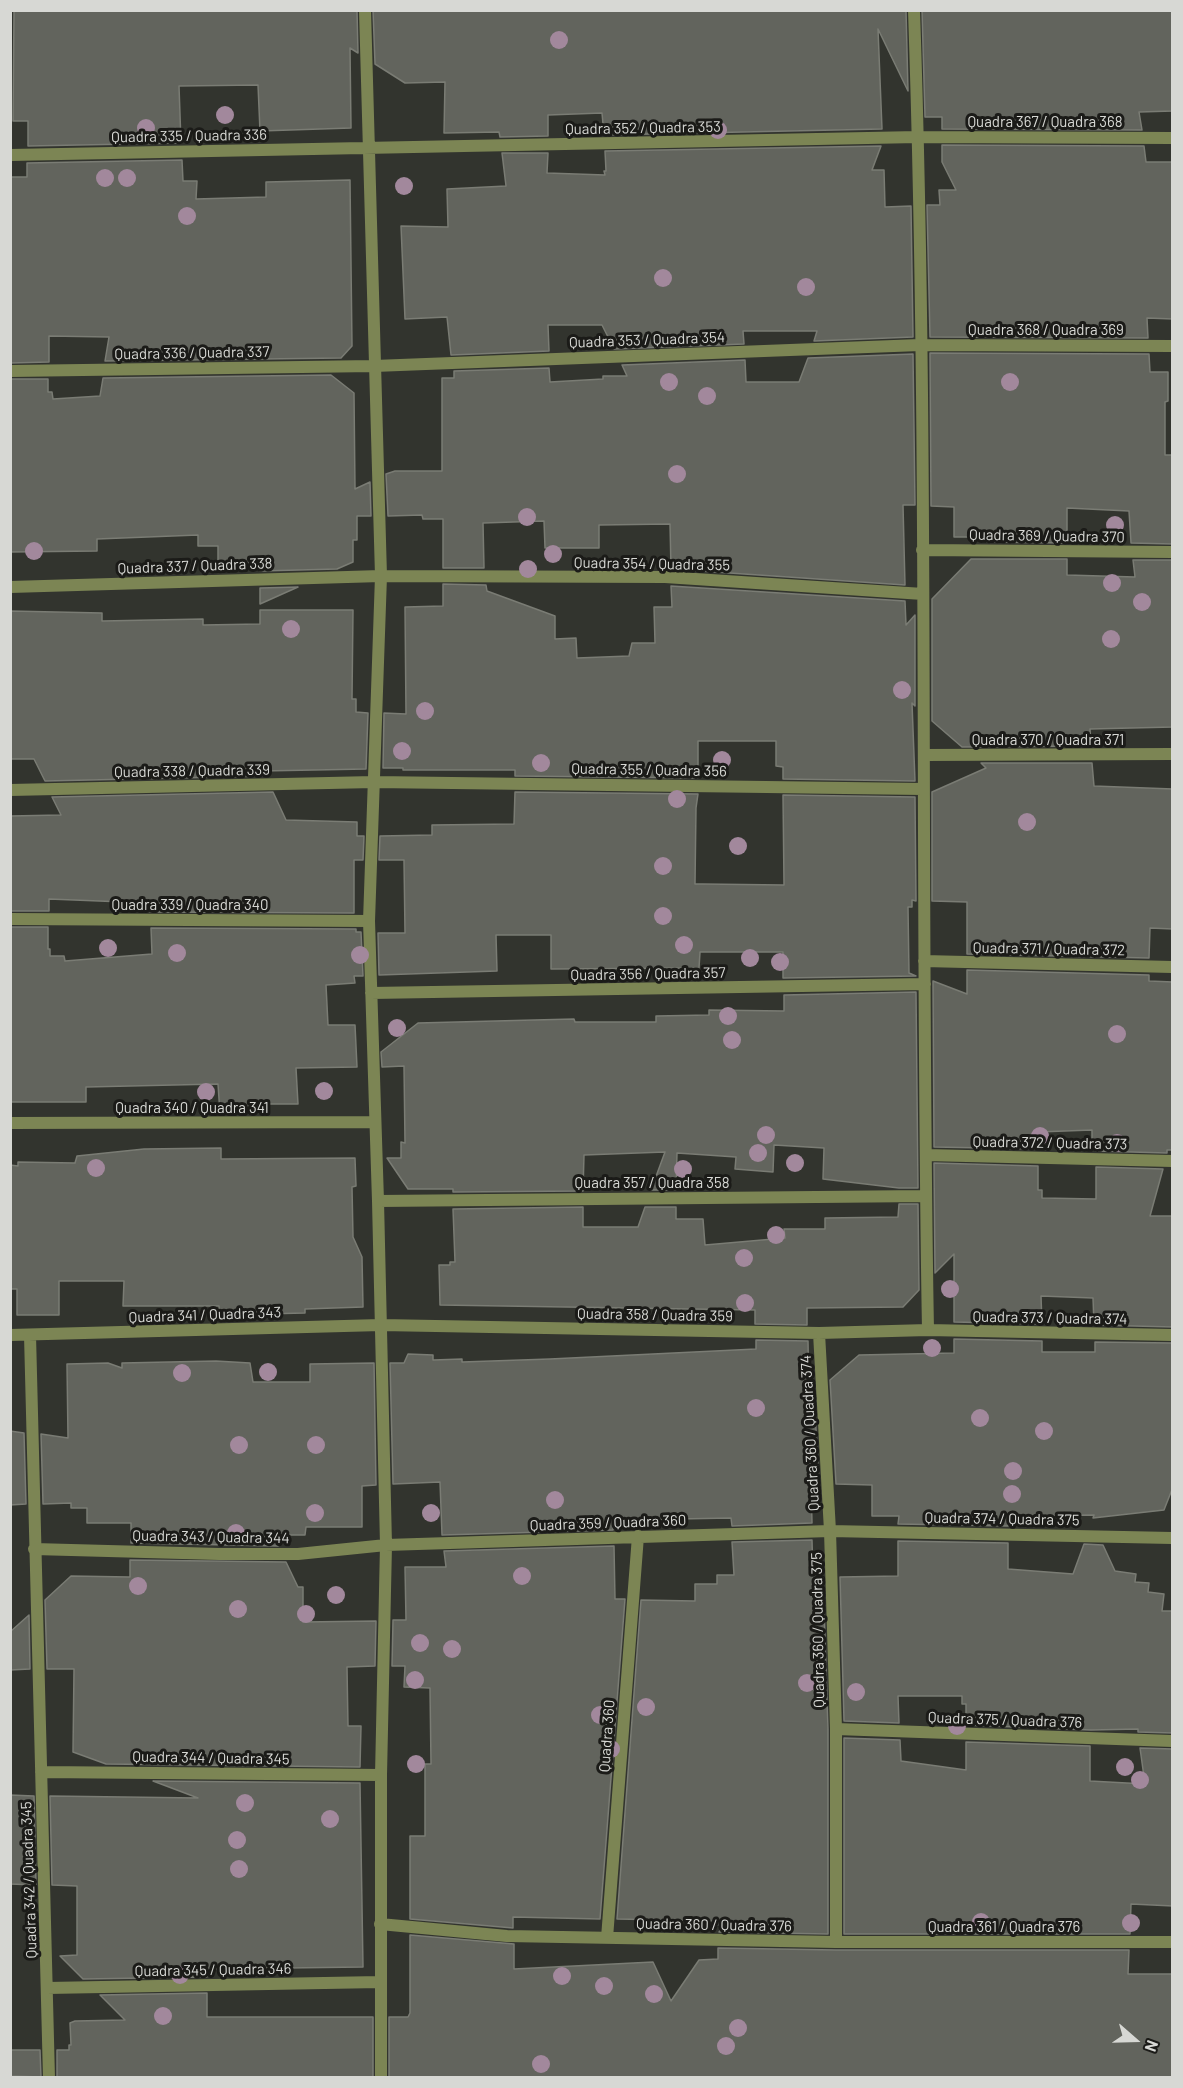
<!DOCTYPE html>
<style>
body{margin:0}
#map{position:relative;width:1183px;height:2088px;overflow:hidden;background:#32342e;font-family:Barlow,sans-serif}
canvas{display:block}
.frame{position:absolute;inset:0;border:12px solid #d7d8d4;pointer-events:none}
.north{position:absolute;left:1105px;top:2010px;width:60px;height:60px;-webkit-text-stroke:4px #1b1b18;paint-order:stroke;rotate:110deg;font-size:16px;font-weight:700;line-height:24px;text-align:center;color:#d7d8d4}
.north::after{content:'';display:block;margin:auto;width:21px;height:27px;background:#d7d8d4;clip-path:polygon(50% 0,100% 100%,50% 72%,0 100%)}
</style>
<div id="map">
<canvas width="1183" height="2088"></canvas>
<div class="frame"></div>
<div class="north">N</div>
</div>
<script>
const ctx = document.querySelector('canvas').getContext('2d');
ctx.lineJoin = 'round';
function paint(path, color) { ctx.fillStyle = color; ctx.fill(path, 'evenodd'); }
function trace(path, color, width, dash) { ctx.strokeStyle = color; ctx.lineWidth = width; ctx.lineCap = dash ? 'butt' : 'round'; ctx.setLineDash(dash || []); ctx.stroke(path); }
function drawText(font, color, halo, rows, align = 'center') {
  ctx.font = font + ' Barlow,sans-serif'; ctx.lineWidth = 6; ctx.setLineDash([]); ctx.textBaseline = 'middle'; ctx.strokeStyle = halo; ctx.fillStyle = color; for (const [text, x, y, turn = 0] of rows) {
    ctx.save(); ctx.translate(x, y); ctx.rotate((+turn || 0) * Math.PI / 180); ctx.textAlign = isNaN(turn) ? turn : align; if (halo) ctx.strokeText(text, 0, 0); ctx.fillText(text, 0, 0); ctx.restore();
  }
}
const building = new Path2D(`
 M14 10H357L358 53 350 48 351 128 260 131 258 85 179 86 181 143 28 146V121H13Z
 M373 10H906L908 91 878 29 882 129 604 135 602 113 548 115V136L500 137 499 132 444 133 445 82 405 83 375 64Z
 M922 10H1173V111L1139 112 1142 130 942 129V117H925Z
 M942 145 1144 146 1146 162H1173V319L1147 318 1148 338 930 337 927 205H940L939 190H956L942 162Z
 M881 146 872 170H884L885 207 911 206 913 337 814 341 817 331H743L744 344 614 349 602 325H548L549 351 451 355 447 317 405 319 401 226 448 227 447 189 506 186 502 153H548L547 173 605 175 604 171H606L605 151Z
 M182 160 183 181H197L196 199 266 197V182L350 180 352 346 341 358 105 361 109 337 49 336V362L10 363V177H27V163Z
 M930 353 1149 354 1150 372H1168V401L1165 402V455H1173V544L1131 543 1129 511 1067 508V543L987 542 993 537H954V507L931 506Z
 M913 354 915 505H903L905 585 671 569 670 524 599 525V548H545L544 521 483 523 484 568H443V519H423L422 515 388 516 386 474 395 471H442V378H454V371L549 368 550 382 603 379V376H627L622 365 745 360 746 382H799L808 358Z
 M331 375 354 393 355 489 370 482 371 516H357V540H353V562L337 569 260 571 261 565 218 566V546H198V535L97 539V551L10 552V379H48V392H52L53 399 100 396 103 378Z
 M971 559H1067V575L1135 577 1133 560H1173V727L1090 729 1091 746 962 747 932 721V599Z
 M443 584 486 585 487 591 555 616V639L576 638 577 658 629 656 632 643H655L654 607H672L671 586 905 601 906 625 915 615V706L912 703 915 781 783 779V767L776 766V741H698V778L515 776V770H403V768H383L384 713 406 714 405 607 443 606Z
 M298 587 260 604V588Z
 M260 610H353L352 699H356V712L368 713 366 769 262 771 265 776 45 781 34 759H10V611L102 613V621L203 619V625L260 624Z
 M981 763H1092L1094 786 1173 789V929L1150 928 1149 958 967 954V902L932 901V792L986 768Z
 M273 792 286 820 357 822V836H364L363 860H354V913L150 912 149 903 49 899V911H10V816L61 815 52 797Z
 M515 792 698 794 696 808 695 884H702L784 885 783 795 915 797 916 901 912 900V907H908L909 973 916 976 783 978V952H700L699 968 551 969V935H496L497 971 379 975 378 933H405L404 860H379L380 836 432 835V825L514 824Z
 M10 927H48V949H50V956H64L65 961 152 954 151 928 356 929V932H361L363 976H354L355 983 326 985 328 1025H355L357 1067 296 1068 298 1104H251L228 1114H220L218 1084 86 1087V1102H10Z
 M967 970 1149 975V981L1173 982V1150H1167V1153L1096 1151V1149H1092V1130L1038 1132V1149L934 1147 933 981 967 994Z
 M916 992 918 1188H899L823 1179 824 1148 774 1145 773 1172 735 1169 736 1157 677 1153 676 1190H651L665 1152 584 1155 583 1191 453 1192V1189H408L387 1158H401V1142L405 1143 404 1066 382 1067 381 1052 418 1023 534 1020 574 1019 575 1022H656V1016L709 1015V1010L784 1011V995Z
 M221 1148V1159L355 1158 356 1186 352 1187 353 1237 362 1257 363 1307 305 1309V1313L220 1315 219 1306H123L124 1281H59V1315H17V1289H10V1165L18 1166V1162L75 1163 77 1156 144 1149Z
 M934 1163 1038 1166V1190H1042V1198L1096 1199V1167L1163 1169 1150 1216H1173V1327L1094 1325 1093 1298 1041 1296 1042 1324 954 1322V1254L935 1273Z
 M899 1204H918L919 1290 903 1307 807 1308V1325L755 1324V1310L440 1305 439 1265H450V1262H455L453 1209 583 1207V1227H638L645 1207H676V1219H703L705 1245 785 1238 784 1229H825V1218L898 1217Z
 M954 1339 1042 1341V1352H1095V1342L1173 1343V1487L1164 1510 1093 1518 1094 1515 1008 1516V1526L898 1524 899 1516H872V1485L836 1484 830 1380 859 1355 954 1353Z
 M756 1340 808 1341 809 1398 814 1394 819 1484 811 1483 812 1523 732 1526 731 1518 678 1519 613 1521V1530L442 1535 440 1482 393 1484 390 1363H404L408 1354 433 1355V1360L462 1359V1362L550 1359 756 1349Z
 M216 1361 250 1363 253 1382H310V1364L374 1363 376 1485 362 1486V1527H306L305 1535H273L278 1546 131 1543V1523H87V1508H71V1503L43 1504 41 1434 68 1438 67 1364 108 1363 122 1368V1363Z
 M10 1431 24 1433 26 1504 10 1505Z
 M812 1540 813 1577H823L828 1729V1934L719 1932 723 1925H717V1921L617 1919 641 1600 695 1601V1584H717V1575H734L732 1542Z
 M898 1541 1008 1543V1569L1073 1574 1084 1544 1103 1545 1115 1571 1136 1574 1135 1582 1149 1583 1148 1592 1164 1594 1162 1611H1173V1733L1138 1732V1729L1091 1730 966 1725V1704H962V1696H898L899 1723 844 1721 840 1577 898 1576Z
 M614 1546 615 1599H625L600 1919 513 1917V1928L410 1919V1836H425V1764H431L430 1688 404 1687 405 1666H392L393 1620H406L405 1567H446L444 1551Z
 M130 1560 286 1562 298 1587H303V1622L376 1621 375 1666 347 1667 348 1726H361L360 1767 106 1764 73 1752 74 1669H47L45 1600 71 1576 130 1577Z
 M29 1615 30 1669 10 1670V1632Z
 M844 1738 900 1740 901 1761 966 1770V1742L1090 1746V1781L1145 1784 1140 1748 1173 1749V1906L1131 1904 1130 1934H844Z
 M153 1781 360 1783 363 1967 207 1969V1977L83 1979 60 1956 77 1955V1886L52 1885 50 1796 198 1798Z
 M10 1795 34 1796 36 1885 10 1884Z
 M410 1935 514 1944V1969L653 1962 671 2001 699 1960 718 1959V1948L836 1950H1129L1128 1974H1173V2078H389V2017H408L410 2013Z
 M207 1993V2017H373V2078L57 2077V2050H69V2045H71L70 2023 75 2021 125 2020 100 1995Z
 M10 2050H40L41 2077 10 2076Z`);
paint(building, '#62645d');
trace(building, '#7a7c74', 1.5);
trace(new Path2D(`
 M365 10 381 576 369 921 378 1201 386 1545 381 1775V2078
 M914 10C929 450 920 890 928 1330
 M10 155 918 137 1172 138
 M10 371 374 366 920 345 1172 346
 M922 550 1172 552
 M10 587 381 576 665 577 923 594
 M924 755 1172 754
 M10 790 374 782 923 789
 M10 919 369 921
 M924 961 1172 967
 M371 993 925 984
 M10 1123 374 1122
 M926 1155 1172 1161
 M378 1201 926 1196
 M819 1333 830 1531 836 1729V1942
 M10 1335 381 1325 819 1333 928 1330 1172 1335
 M30 1335 49 2078
 M34 1549 219 1554H298L386 1545 830 1531 1172 1538
 M836 1729 1172 1741
 M41 1772 381 1775
 M380 1924 507 1936 836 1942H1172
 M607 1938 638 1536
 M47 1988 380 1982`), '#7c8554', 12);
ctx.fillStyle = '#a2889c';
for (const [x, y] of [
 [559,40],
 [225,115],
 [146,128],
 [718,130],
 [105,178],
 [127,178],
 [404,186],
 [187,216],
 [663,278],
 [806,287],
 [669,382],
 [1010,382],
 [707,396],
 [677,474],
 [527,517],
 [1115,525],
 [34,551],
 [553,554],
 [528,569],
 [1112,583],
 [1142,602],
 [291,629],
 [1111,639],
 [902,690],
 [425,711],
 [402,751],
 [722,760],
 [541,763],
 [677,799],
 [1027,822],
 [738,846],
 [663,866],
 [663,916],
 [684,945],
 [108,948],
 [177,953],
 [360,955],
 [750,958],
 [780,962],
 [728,1016],
 [397,1028],
 [1117,1034],
 [732,1040],
 [324,1091],
 [206,1092],
 [766,1135],
 [1040,1136],
 [1117,1143],
 [758,1153],
 [795,1163],
 [96,1168],
 [683,1169],
 [776,1235],
 [744,1258],
 [950,1289],
 [745,1303],
 [932,1348],
 [268,1372],
 [182,1373],
 [756,1408],
 [980,1418],
 [1044,1431],
 [239,1445],
 [316,1445],
 [1013,1471],
 [1012,1494],
 [555,1500],
 [315,1513],
 [431,1513],
 [236,1533],
 [522,1576],
 [138,1586],
 [336,1595],
 [238,1609],
 [306,1614],
 [420,1643],
 [452,1649],
 [415,1680],
 [807,1683],
 [856,1692],
 [646,1707],
 [600,1715],
 [957,1726],
 [611,1749],
 [416,1764],
 [1125,1767],
 [1140,1780],
 [245,1803],
 [330,1819],
 [237,1840],
 [239,1869],
 [981,1922],
 [1131,1923],
 [180,1975],
 [562,1976],
 [604,1986],
 [654,1994],
 [163,2016],
 [738,2028],
 [726,2046],
 [541,2064]
]) { ctx.beginPath(); ctx.arc(x, y, 9, 0, 2 * Math.PI); ctx.fill(); }
drawText('15px', '#d7d8d4', '#1b1b18', [
 ["Quadra 367 / Quadra 368",1045,122],
 ["Quadra 352 / Quadra 353",643,128,-1],
 ["Quadra 335 / Quadra 336",189,136,-1],
 ["Quadra 368 / Quadra 369",1046,330],
 ["Quadra 353 / Quadra 354",647,340,-2],
 ["Quadra 336 / Quadra 337",192,353,-1],
 ["Quadra 369 / Quadra 370",1047,536,1],
 ["Quadra 354 / Quadra 355",652,564,1],
 ["Quadra 337 / Quadra 338",195,566,-2],
 ["Quadra 370 / Quadra 371",1048,740],
 ["Quadra 355 / Quadra 356",649,770,1],
 ["Quadra 338 / Quadra 339",192,771,-1],
 ["Quadra 339 / Quadra 340",190,905],
 ["Quadra 371 / Quadra 372",1049,949,1],
 ["Quadra 356 / Quadra 357",648,974,-1],
 ["Quadra 340 / Quadra 341",192,1108],
 ["Quadra 372 / Quadra 373",1050,1143,1],
 ["Quadra 357 / Quadra 358",652,1183],
 ["Quadra 341 / Quadra 343",205,1315,-2],
 ["Quadra 358 / Quadra 359",655,1315,1],
 ["Quadra 373 / Quadra 374",1050,1318,1],
 ["Quadra 360 / Quadra 374",810,1433,-93],
 ["Quadra 374 / Quadra 375",1002,1519,1],
 ["Quadra 359 / Quadra 360",608,1523,-2],
 ["Quadra 343 / Quadra 344",211,1537,1],
 ["Quadra 360 / Quadra 375",818,1630,-91],
 ["Quadra 375 / Quadra 376",1005,1720,2],
 ["Quadra 360",607,1736,-86],
 ["Quadra 344 / Quadra 345",211,1758,1],
 ["Quadra 342 / Quadra 345",29,1880,-92],
 ["Quadra 360 / Quadra 376",714,1925,1],
 ["Quadra 361 / Quadra 376",1004,1927],
 ["Quadra 345 / Quadra 346",213,1970,-1]
]);
</script>
